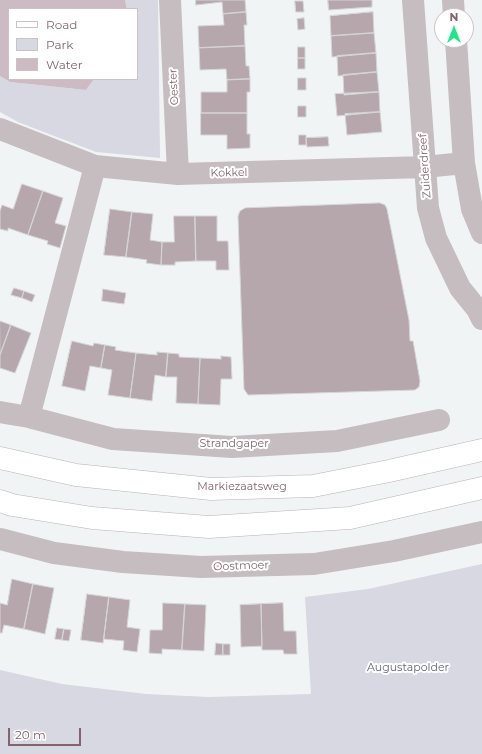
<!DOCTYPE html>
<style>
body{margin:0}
#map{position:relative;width:482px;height:754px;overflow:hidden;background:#f1f4f5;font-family:Montserrat,sans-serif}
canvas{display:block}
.legend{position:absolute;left:8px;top:8px;width:130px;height:72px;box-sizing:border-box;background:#fff;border:1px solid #cdc1c4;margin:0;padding:5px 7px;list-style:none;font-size:12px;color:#83636c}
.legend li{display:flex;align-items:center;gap:8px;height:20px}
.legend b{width:20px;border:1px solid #cdc1c4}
.north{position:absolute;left:434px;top:8px;width:40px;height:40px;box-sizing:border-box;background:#fff;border:1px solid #cdc1c4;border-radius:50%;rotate:0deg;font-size:11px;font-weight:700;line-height:16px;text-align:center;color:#83636c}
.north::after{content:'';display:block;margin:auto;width:14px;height:18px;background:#1de885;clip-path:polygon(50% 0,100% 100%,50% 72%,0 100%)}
.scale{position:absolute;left:8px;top:728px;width:73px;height:18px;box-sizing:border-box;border:2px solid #83636c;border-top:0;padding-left:5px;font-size:12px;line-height:14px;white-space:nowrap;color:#83636c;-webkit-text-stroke:3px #fff;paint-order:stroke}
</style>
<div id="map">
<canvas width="482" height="754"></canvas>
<ul class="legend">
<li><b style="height:5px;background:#fff"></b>Road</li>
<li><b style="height:11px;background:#d7d8e1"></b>Park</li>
<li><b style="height:11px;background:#ccbbc2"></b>Water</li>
</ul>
<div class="north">N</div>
<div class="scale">20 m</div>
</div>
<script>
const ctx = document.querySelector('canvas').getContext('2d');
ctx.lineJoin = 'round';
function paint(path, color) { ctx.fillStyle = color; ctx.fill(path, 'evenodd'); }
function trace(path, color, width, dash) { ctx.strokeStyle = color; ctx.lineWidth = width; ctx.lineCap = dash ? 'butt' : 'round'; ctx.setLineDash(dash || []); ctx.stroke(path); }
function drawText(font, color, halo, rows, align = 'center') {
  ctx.font = font + ' Montserrat,sans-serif'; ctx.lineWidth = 4; ctx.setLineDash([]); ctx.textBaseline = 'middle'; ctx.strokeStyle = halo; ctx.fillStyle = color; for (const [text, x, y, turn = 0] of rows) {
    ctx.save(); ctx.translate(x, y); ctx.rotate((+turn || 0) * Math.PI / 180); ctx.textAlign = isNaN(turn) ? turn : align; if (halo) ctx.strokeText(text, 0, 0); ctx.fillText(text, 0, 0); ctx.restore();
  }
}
paint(new Path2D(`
 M125 0H158L160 158 96 152 18 122 0 112V76L10 82 86 90 94 79H137V9H127Z
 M482 564V754H0V670L62 684 146 694 209 697 311 694 305 597 368 589Z`), '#d7d8e1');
paint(new Path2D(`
 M0 0H125L127 9H9V79H94L86 90 10 82 0 76Z`), '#ccbbc2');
const building = new Path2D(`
 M196 0H245L246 12 223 14 222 2 196 5Z
 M328 0H372V7L329 10Z
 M295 1H303L304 12H296Z
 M246 12 247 25H244L245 46 199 48 198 26 224 25 223 14Z
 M373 12 374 33 331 36 330 16Z
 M304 18 305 29 298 30 297 19Z
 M374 33 376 53 332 57 331 36Z
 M245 46 246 66H249L250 79 227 80 226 69 200 70 199 48Z
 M298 47H305V58H298Z
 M376 53 377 72 338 76 337 56Z
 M298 58H305V69H298Z
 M377 72 379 92 344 95 343 75Z
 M298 78H306V90H298Z
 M250 79V92H247V113H201V92H227V80Z
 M379 92 380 112 337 116 335 94Z
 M298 106H306V117H298Z
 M380 112 382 132 347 135 345 114Z
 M201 113H247V134H250V148L227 149V135H201Z
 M299 135H306V145H299Z
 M328 137 329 146 307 147 306 138Z
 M22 184 43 191 28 235 8 228V231L0 229V211L2 205 13 209Z
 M43 191 63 198 55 223 66 226 60 248 47 244 48 241 28 235Z
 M380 203 385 205 387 209 409 320 410 341H413L420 381 419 387 415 390 248 395 244 389 238 216 240 211 245 208Z
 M110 209 132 212 126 257 104 255Z
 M132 212 153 214 150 240 162 242 161 265 146 263 147 260 126 257Z
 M174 216H195L196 261 175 262V265H161L162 242H174Z
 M195 216H217V241H228L229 270H216V261H196Z
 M14 288 24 291 22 298 11 295Z
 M103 289 126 293 124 304 102 301Z
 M24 291 35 295 32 302 22 298Z
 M0 321 11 325 0 355Z
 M11 325 31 333 15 373 0 368V355Z
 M72 341 93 346 94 343 105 345 101 368 90 366 85 391 62 386Z
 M105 345 116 347 115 350 136 353 130 398 108 395 112 370 101 368Z
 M157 352 168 353 166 377 155 375 152 401 130 398 136 353 157 355Z
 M168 353 179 354V357L200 358 198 404 176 403 177 377H166Z
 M221 356 231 357 232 379H221L220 405 198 404 200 358 221 359Z
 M12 579 33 584 24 629 4 625 2 633H0V603L7 605Z
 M33 584 54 588 45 634 24 629Z
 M87 594 109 597 103 643 81 640Z
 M109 597 130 600 127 627 140 629 137 652 123 650 124 641 104 639Z
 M163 603 185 604 182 650 162 649V654L149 653 150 630H162Z
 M283 603 284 631H296L297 654H284L283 650H262L261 604Z
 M185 604 206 605 204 651 182 650Z
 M261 604 262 646 241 647 240 605Z
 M57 628 64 629 62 640 55 639Z
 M64 629 71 630 69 641 62 640Z
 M216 643 223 644V655H215Z
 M223 644H230V655H223Z`);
paint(building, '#b5a7ac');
trace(building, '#d4d5d6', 1);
const primary = new Path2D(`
 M0 458 76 475 211 489 313 486 389 471 482 450
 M0 501 12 505 92 518 209 527 350 518 482 488`);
trace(primary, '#bab1b3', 23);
trace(new Path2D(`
 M170 0 178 174
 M413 0 428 208 436 238 460 288 477 309 482 319
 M453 0 454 16
 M456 40 464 163 472 209 482 233
 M0 129 95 166 178 174 425 167 464 163
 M0 412 29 417 113 439 232 447 337 441 439 420
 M29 417 95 166
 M0 539 54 553 123 562 201 567 314 564 394 551 482 532`), '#c6bdc0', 22);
trace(primary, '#fff', 22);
drawText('11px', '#83636c', '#fff', [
 ["Oester",174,87,-93],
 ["Zuiderdreef",425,166,-94],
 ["Kokkel",229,173,-1],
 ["Strandgaper",234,444],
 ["Markiezaatsweg",242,487],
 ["Oostmoer",241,566,-2]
]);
drawText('11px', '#64627a', '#fff', [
 ["Augustapolder",408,668]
]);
</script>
